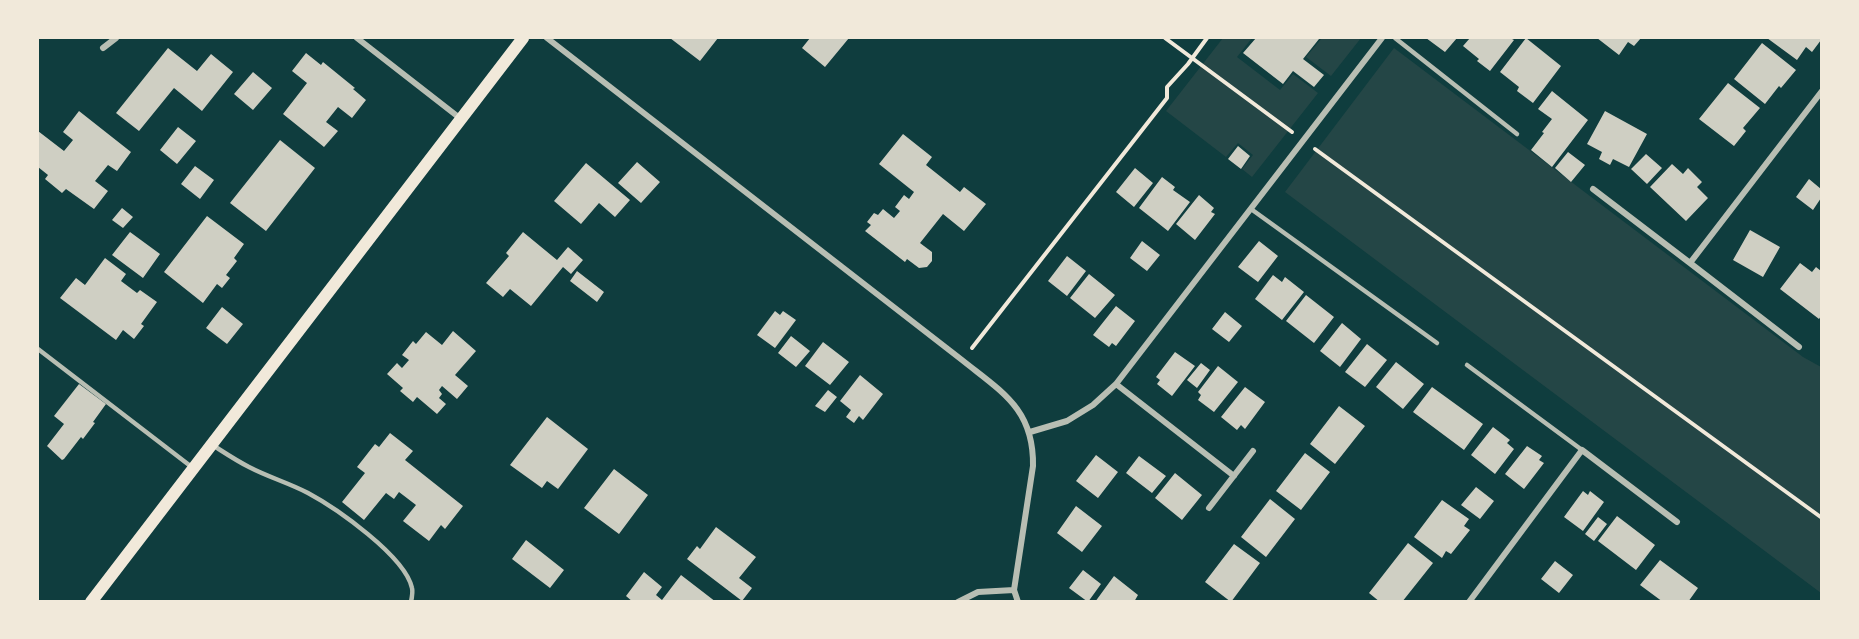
<!DOCTYPE html>
<style>
body{margin:0}
#map{position:relative;width:1859px;height:639px;overflow:hidden;background:#0f3d3e;font-family:"Open Sans",sans-serif}
canvas{display:block}
.frame{position:absolute;inset:0;border:39px solid #f1e9da;pointer-events:none}
</style>
<div id="map">
<canvas width="1859" height="639"></canvas>
<div class="frame"></div>
</div>
<script>
const ctx = document.querySelector('canvas').getContext('2d');
ctx.lineJoin = 'round';
function paint(path, color) { ctx.fillStyle = color; ctx.fill(path, 'evenodd'); }
function trace(path, color, width, dash) { ctx.strokeStyle = color; ctx.lineWidth = width; ctx.lineCap = dash ? 'butt' : 'round'; ctx.setLineDash(dash || []); ctx.stroke(path); }
paint(new Path2D(`
 M1223 38H1252L1237 57 1280 90 1293 74 1318 93 1252 177 1242 169 1253 155 1238 143 1226 157 1166 111Z
 M1322 38H1361L1331 76 1306 57Z
 M1394 48 1803 357 1821 367V593L1285 192Z`), '#244646');
paint(new Path2D(`
 M670 38H718L700 61Z
 M810 38H849L825 67 802 48Z
 M1256 38H1316L1319 39 1303 59 1324 75 1314 87 1293 71 1283 84 1243 53Z
 M1426 38H1457L1445 52Z
 M1470 38H1510L1514 40 1490 71 1477 61 1479 59 1463 46Z
 M1526 38 1561 66 1533 103 1517 91 1519 87 1500 72Z
 M1597 38H1641L1634 46 1628 42 1619 55Z
 M1767 38H1821V40L1812 52 1806 47 1797 60Z
 M1762 43 1796 70 1781 88 1779 86 1765 104 1734 79Z
 M168 48 197 71 211 54 233 72 202 111 174 88 139 131 116 113Z
 M306 53 321 65 323 62 355 88 353 89 366 100 352 118 338 107 326 122 338 131 324 147 283 114 307 83 292 71Z
 M253 72 272 88 253 110 234 94Z
 M1728 83 1760 108 1743 128 1746 131 1734 146 1699 119Z
 M1552 91 1588 120 1552 167 1531 150 1544 133 1542 132 1552 119 1538 109Z
 M79 111 131 152 117 171 108 165 95 181 108 191 94 209 66 189 62 193 45 179 48 175 38 167V131L64 151 73 140 63 132Z
 M1605 111 1647 134 1629 167 1613 159 1610 165 1599 159 1602 152 1587 144Z
 M178 127 196 141 177 164 160 150Z
 M903 134 932 157 926 165 960 192 964 187 986 204 964 231 943 214 920 243 932 252V261L927 267 919 268 907 259 905 262 865 231 871 225 867 222 874 213 878 215 883 209 894 218 900 211 895 207 904 195 909 199 914 192 879 164Z
 M280 140 315 168 266 231 230 203Z
 M1238 146 1250 156 1241 169 1228 159Z
 M1568 152 1585 165 1571 182 1555 168Z
 M1646 154 1662 168 1647 184 1631 169Z
 M637 162 660 182 641 203 618 183Z
 M586 163 630 200 615 217 599 203 581 224 554 201Z
 M1672 164 1683 174 1688 168 1702 182 1697 187 1708 198 1686 221 1650 187Z
 M195 166 214 180 200 199 181 184Z
 M1135 168 1153 183 1134 207 1116 192Z
 M1162 177 1175 187 1173 190 1190 202 1168 231 1139 208Z
 M1809 179 1821 189V198L1813 210 1796 197Z
 M1199 195 1214 208 1211 212 1215 214 1195 240 1176 224Z
 M122 208 133 217 123 228 112 220Z
 M207 216 244 244 234 258 237 261 226 275 230 278 222 288 217 284 203 303 164 272Z
 M1750 230 1780 247 1763 277 1733 260Z
 M130 232 160 254 143 278 112 255Z
 M523 232 557 260 568 247 583 260 571 274 563 267 531 306 510 289 503 297 486 283 509 256 506 253Z
 M1142 241 1160 255 1147 271 1130 258Z
 M1259 241 1278 256 1258 282 1238 267Z
 M1067 256 1086 271 1067 296 1048 281Z
 M105 258 126 274 121 281 137 293 140 290 157 302 141 324 144 326 134 339 123 330 116 340 60 298 76 278 85 285Z
 M1800 263 1812 272 1816 267 1821 271V316L1819 319 1780 289Z
 M577 271 604 292 597 302 570 281Z
 M1089 274 1115 295 1095 318 1070 298Z
 M1273 275 1282 282 1285 277 1304 292 1282 320 1255 299Z
 M1306 295 1334 317 1314 343 1286 321Z
 M1116 306 1135 321 1116 346 1112 343 1109 347 1093 335Z
 M222 307 243 324 227 344 206 328Z
 M775 311 780 315 783 311 796 320 775 348 757 335Z
 M1225 312 1242 326 1229 342 1212 329Z
 M1342 323 1361 339 1340 367 1320 351Z
 M453 331 476 351 455 375 468 386 457 399 442 386 439 390 442 394 439 398 446 404 437 414 417 397 413 402 400 391 403 388 387 374 397 363 402 368 409 360 402 355 413 341 416 344 426 332 442 345Z
 M791 336 810 351 796 367 778 353Z
 M823 342 849 362 830 385 805 366Z
 M1367 344 1387 360 1365 387 1345 372Z
 M1175 352 1195 366 1172 396 1157 384 1160 380 1156 377Z
 M1396 362 1424 384 1403 409 1376 387Z
 M1201 363 1210 370 1197 388 1187 380Z
 M1218 366 1238 382 1214 412 1198 400 1201 395 1198 392Z
 M860 375 883 394 863 420 859 416 854 423 846 417 851 410 840 401Z
 M79 384 106 404 93 422 95 423 83 439 81 437 64 459 62 460 47 446 64 424 54 416Z
 M1245 387 1265 402 1245 429 1241 425 1237 430 1221 417Z
 M1432 387 1483 424 1464 450 1413 412Z
 M828 390 837 397 825 412 815 406Z
 M1339 406 1365 426 1335 464 1310 444Z
 M547 417 588 449 558 489 547 481 542 488 510 465Z
 M1493 427 1510 440 1507 443 1514 449 1495 474 1471 455Z
 M390 433 413 451 405 460 463 506 445 529 441 525 429 541 403 521 416 505 399 492 394 499 386 493 364 520 342 502 365 473 357 467 375 444 379 447Z
 M1527 446 1542 456 1539 460 1544 463 1524 489 1505 474Z
 M1305 453 1330 472 1301 510 1276 491Z
 M1096 455 1118 472 1098 498 1076 481Z
 M1139 456 1166 476 1152 493 1126 473Z
 M614 469 648 495 619 534 584 508Z
 M1175 473 1202 495 1182 520 1155 498Z
 M1476 487 1494 501 1480 519 1461 505Z
 M1583 491 1588 495 1590 491 1604 502 1583 531 1564 517Z
 M1270 499 1295 519 1266 557 1241 537Z
 M1442 500 1469 519 1464 526 1470 530 1451 554 1446 551 1442 558 1414 537Z
 M1076 506 1102 526 1082 552 1057 533Z
 M1617 516 1655 545 1636 570 1598 541Z
 M1598 517 1607 524 1594 541 1585 534Z
 M716 527 756 557 739 578 752 588 742 601 687 559 697 546 700 549Z
 M526 540 564 570 550 588 512 559Z
 M1408 543 1433 563 1402 602H1380L1369 593Z
 M1234 544 1260 563 1231 602 1205 582Z
 M1660 560 1698 588 1688 602H1663L1640 585Z
 M1555 561 1573 575 1559 593 1541 579Z
 M1083 570 1101 584 1088 602 1069 588Z
 M644 572 662 587 656 595 662 600 681 575 716 602H633L626 596Z
 M1114 576 1138 595 1134 602H1095Z`), '#cfcfc3');
trace(new Path2D(`
 M1165 38 1292 132
 M1315 149 1822 518
 M972 348 1167 98V87L1188 64 1207 38`), '#f1e9da', 4);
trace(new Path2D(`
 M1395 38 1517 134
 M1251 209 1437 343
 M38 349 193 468
 M1467 365 1582 450
 M214 446C225 453 237 461 249 467 268 477 289 483 308 493 336 508 405 556 412 588 413 592 412 597 411 602`), '#b8beb3', 4.5);
trace(new Path2D(`
 M357 38 461 119
 M547 38 962 360C1002 392 1034 409 1033 466L1014 590 1018 602
 M103 48 116 38
 M1593 189 1690 263 1822 91
 M1690 263 1799 347
 M1116 384 1234 476
 M1030 432 1067 421 1093 405 1116 384 1382 38
 M1209 508 1253 451
 M958 602 978 592 1014 590
 M1469 602 1582 450 1677 522`), '#b8beb3', 6);
trace(new Path2D(`
 M91 602 523 38`), '#f1e9da', 12);
</script>
